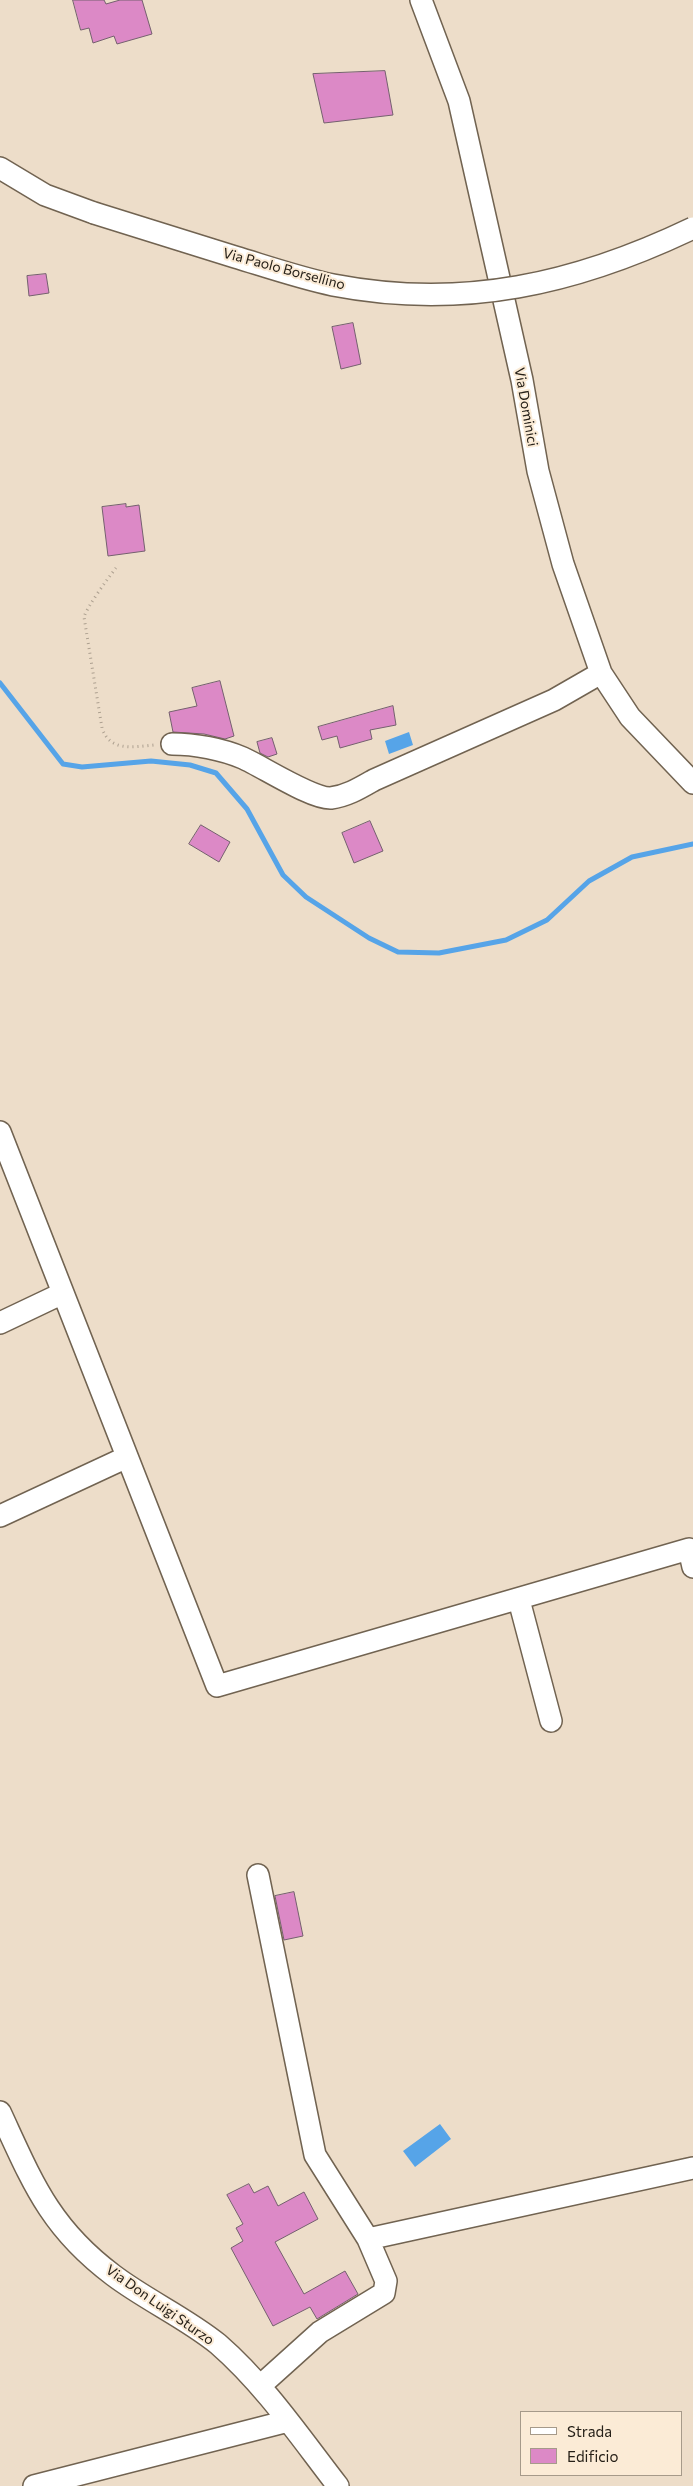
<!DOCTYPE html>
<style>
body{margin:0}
#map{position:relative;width:693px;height:2486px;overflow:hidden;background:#edddc9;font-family:Commissioner,sans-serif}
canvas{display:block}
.legend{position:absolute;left:520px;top:2411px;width:162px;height:65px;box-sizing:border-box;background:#fbebd6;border:1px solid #a69a8a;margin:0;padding:6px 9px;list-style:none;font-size:15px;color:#262018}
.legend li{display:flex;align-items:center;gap:10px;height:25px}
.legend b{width:25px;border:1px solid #a69a8a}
</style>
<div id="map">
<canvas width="693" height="2486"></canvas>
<ul class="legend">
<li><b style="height:6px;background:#fff"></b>Strada</li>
<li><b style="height:14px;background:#dc89c6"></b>Edificio</li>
</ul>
</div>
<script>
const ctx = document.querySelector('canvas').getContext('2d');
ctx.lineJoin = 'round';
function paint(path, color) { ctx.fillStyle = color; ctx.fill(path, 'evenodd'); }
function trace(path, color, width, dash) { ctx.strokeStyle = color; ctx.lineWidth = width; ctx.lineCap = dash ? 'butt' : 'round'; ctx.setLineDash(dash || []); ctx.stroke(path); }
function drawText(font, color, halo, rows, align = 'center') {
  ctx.font = font + ' Commissioner,sans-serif'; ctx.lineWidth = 4; ctx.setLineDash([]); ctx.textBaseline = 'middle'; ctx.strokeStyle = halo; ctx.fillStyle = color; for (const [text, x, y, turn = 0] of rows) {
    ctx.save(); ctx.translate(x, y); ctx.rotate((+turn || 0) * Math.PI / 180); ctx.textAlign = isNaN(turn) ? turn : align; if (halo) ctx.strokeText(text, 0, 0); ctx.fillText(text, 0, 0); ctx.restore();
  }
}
paint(new Path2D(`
 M409 732 413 745 389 754 385 741Z
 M440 2124 451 2139 415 2167 403 2151Z`), '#56a4e8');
trace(new Path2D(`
 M0 683 63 764 82 767 151 761 190 765 216 773 247 809 283 875 306 897 369 938 398 952 439 953 506 940 547 920 589 881 632 857 693 844`), '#56a4e8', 5);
const building = new Path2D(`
 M73 0H104L106 4 120 0H142L152 34 117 44 114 36 93 43 89 28 81 30Z
 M385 71 393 115 324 123 313 74Z
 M46 274 49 293 29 296 27 276Z
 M353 323 361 364 341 369 332 327Z
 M126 504V507L139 505 145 551 108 556 102 507Z
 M220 681 234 736 225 739 204 734 173 732 169 712 197 706 192 688Z
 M393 706 396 725 370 730 372 739 340 748 337 736 322 740 318 727Z
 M272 738 277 754 268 757 260 753 257 742Z
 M370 821 383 851 354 863 342 833Z
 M201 825 230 842 219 862 189 844Z
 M294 1892 303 1936 284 1940 275 1896Z
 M249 2184 254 2193 268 2186 278 2206 304 2192 318 2219 275 2242 304 2294 345 2271 358 2294 317 2319 310 2307 273 2326 231 2248 243 2241 236 2228 243 2224 227 2195Z`);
paint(building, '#dc89c6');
trace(building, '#74606e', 1);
const minor = new Path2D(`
 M421 0 459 101 522 380 538 471 563 564 601 673 630 717 693 783
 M0 168 45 195 94 213
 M172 744C195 744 222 749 243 758 263 767 312 799 331 798 347 796 360 788 374 780L554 700 601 673
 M0 1132 217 1686 689 1549 693 1567
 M0 1323 63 1293
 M0 1516 127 1457
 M519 1600 551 1721
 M258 1875 315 2155 368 2239 386 2281 384 2293 320 2332 260 2386
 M0 2112C32 2181 49 2227 113 2275 146 2300 186 2318 218 2344 265 2385 300 2437 338 2486
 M368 2239 693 2168
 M34 2486 288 2421`);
trace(minor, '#716351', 24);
trace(new Path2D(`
 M116 568C108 578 87 607 84 617L102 728C110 752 133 747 154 745`), '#ada090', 3, [1, 4]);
trace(minor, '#fff', 21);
const minorBridge = new Path2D(`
 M94 213C141 228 188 242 235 257 268 267 300 278 333 285 463 310 576 284 693 228`);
trace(minorBridge, '#716351', 24, []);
trace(minorBridge, '#fff', 21);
drawText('14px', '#262018', '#fbebd6', [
 ["Via Paolo Borsellino",284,269,15],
 ["Via Dominici",526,407,80],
 ["Via Don Luigi Sturzo",160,2305,35]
]);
</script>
